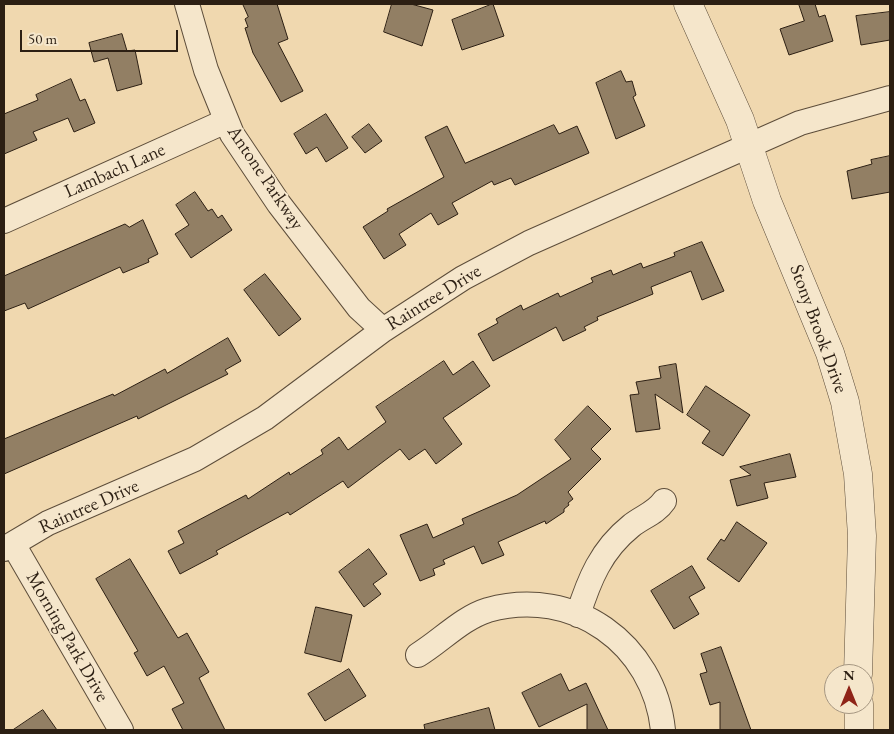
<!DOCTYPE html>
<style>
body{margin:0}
#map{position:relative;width:894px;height:734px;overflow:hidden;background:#f0d8af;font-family:"EB Garamond",serif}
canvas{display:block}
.frame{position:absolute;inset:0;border:5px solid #2c1f13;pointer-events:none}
.north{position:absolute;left:824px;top:664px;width:50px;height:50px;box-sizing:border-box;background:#f5e6cb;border:1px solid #a59681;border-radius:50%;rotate:0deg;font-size:14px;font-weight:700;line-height:20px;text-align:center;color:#2c1f13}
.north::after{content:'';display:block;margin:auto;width:18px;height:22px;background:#8f2418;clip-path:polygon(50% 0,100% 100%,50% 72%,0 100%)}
.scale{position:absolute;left:20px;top:30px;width:158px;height:22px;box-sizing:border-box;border:2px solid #2c1f13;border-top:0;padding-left:6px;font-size:15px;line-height:18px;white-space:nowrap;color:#2c1f13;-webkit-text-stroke:4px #f5e6cb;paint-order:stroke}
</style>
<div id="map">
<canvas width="894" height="734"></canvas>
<div class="frame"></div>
<div class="north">N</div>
<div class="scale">50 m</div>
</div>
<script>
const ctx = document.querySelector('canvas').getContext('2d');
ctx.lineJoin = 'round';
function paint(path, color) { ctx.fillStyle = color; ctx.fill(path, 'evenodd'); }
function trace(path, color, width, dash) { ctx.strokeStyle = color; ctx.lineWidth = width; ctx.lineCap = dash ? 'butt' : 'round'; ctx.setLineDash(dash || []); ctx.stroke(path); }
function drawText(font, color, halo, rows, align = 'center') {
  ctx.font = font + ' "EB Garamond",serif'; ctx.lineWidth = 4; ctx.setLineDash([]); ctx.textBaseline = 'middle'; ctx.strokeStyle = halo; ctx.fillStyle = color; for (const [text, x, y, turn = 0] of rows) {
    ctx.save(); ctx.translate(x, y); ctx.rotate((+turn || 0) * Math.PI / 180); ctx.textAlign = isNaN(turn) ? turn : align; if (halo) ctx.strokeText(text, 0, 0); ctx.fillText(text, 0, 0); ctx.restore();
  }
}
const building = new Path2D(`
 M243 4H277L288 39 278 43 303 91 281 102 253 53 245 28 248 27 245 19 248 17Z
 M392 4H411L433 10 422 46 384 32Z
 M493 4 504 36 462 50 452 20Z
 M799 4H815L819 17 825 15 833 41 789 55 780 29 804 21Z
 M890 12V40L861 45 856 16Z
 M122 34 127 51 135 50 142 84 117 91 108 58 94 62 89 43Z
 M621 71 626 82 632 81 636 95 633 97 645 126 616 139 596 83Z
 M71 79 80 101 85 99 95 123 74 132 68 118 33 132 37 140 4 154V114L38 100 36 95Z
 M326 114 348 148 326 162 317 147 306 154 294 134Z
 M369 124 382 141 365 153 352 137Z
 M554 125 559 134 577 126 589 153 515 185 511 178 494 185 492 181 452 203 458 214 438 225 431 213 399 234 406 245 384 259 363 227 388 211 387 209 444 177 425 137 447 126 465 163Z
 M890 156V192L852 199 847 171 872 164 871 160Z
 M195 192 208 211 212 209 218 218 222 215 232 230 191 258 175 234 189 225 176 205Z
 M143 220 158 254 148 259 149 262 123 273 120 267 28 309 25 303 4 311V276L125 224 129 227Z
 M702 242 724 291 702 300 691 271 651 287 653 294 597 317 598 320 584 327 586 330 563 341 556 327 493 361 478 334 498 323 496 319 521 305 523 310 558 293 560 297 593 282 591 278 611 270 613 275 641 263 643 268 675 256 674 253Z
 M265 274 301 319 279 336 244 290Z
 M228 338 241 361 225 370 228 374 138 419 137 416 4 474V439L113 394 114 396 165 369 167 373Z
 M444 361 453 375 473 361 490 386 443 418 462 444 436 464 425 449 409 460 400 449 348 488 343 481 290 515 288 512 216 551 218 554 180 574 168 551 184 543 178 531 246 495 248 499 289 472 290 475 323 454 321 450 339 437 348 450 386 422 376 407Z
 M676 364 683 413 655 394 660 429 636 432 630 395 639 394 636 382 661 378 659 367Z
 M706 386 750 415 723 456 702 443 710 431 687 415Z
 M588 406 611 429 591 449 601 459 568 492 573 499 568 503 569 505 564 509V512L546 524 545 521 498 542 504 555 482 564 474 546 443 560 445 564 433 569 435 575 420 581 400 535 427 524 433 538 464 524 462 519 517 495 571 459 555 440Z
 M790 454 796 477 764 483 768 498 737 506 730 480 751 475 740 467Z
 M737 522 767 543 739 582 707 559 721 539 724 541Z
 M369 549 387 574 373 584 381 594 364 607 339 572Z
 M130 559 178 638 187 633 209 672 199 678 225 730H183L172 709 184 703 164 666 147 676 134 653 138 651 96 579Z
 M692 566 705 588 689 597 699 614 674 629 651 591Z
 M316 607 352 615 341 662 305 653Z
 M721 647 751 730H720V702L710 705 700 674 707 672 701 654Z
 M349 669 366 696 325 721 308 694Z
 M561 674 569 691 586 683 608 730H587V704L539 727 522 693Z
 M489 708 495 730H425L424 725Z
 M43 710 57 730H13Z`);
paint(building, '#927f64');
trace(building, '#2c1f13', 1);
const minor = new Path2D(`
 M187 4 206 70 232 134 279 204 359 308 383 330
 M4 221 226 121
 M13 544 121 730
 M4 549 48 523 195 459 265 418 383 330 463 278 529 243 800 123 890 98
 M578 615C589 580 601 550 631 526 642 517 656 513 664 501
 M418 655C441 641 462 618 488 610 574 586 654 644 663 730`);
const tertiary = new Path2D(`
 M688 4 740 120 767 201 830 353 845 402 858 474 862 536 858 674
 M859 704V730`);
trace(minor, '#5d4d3a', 26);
trace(tertiary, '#5d4d3a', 29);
trace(minor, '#f5e6cb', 24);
trace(tertiary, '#f5e6cb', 28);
drawText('19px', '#2c1f13', '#f5e6cb', [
 ["Lambach Lane",115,171,-24],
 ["Antone Parkway",265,178,56],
 ["Raintree Drive",434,298,-32],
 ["Stony Brook Drive",818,329,70],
 ["Raintree Drive",89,507,-24],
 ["Morning Park Drive",67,637,60]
]);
</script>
